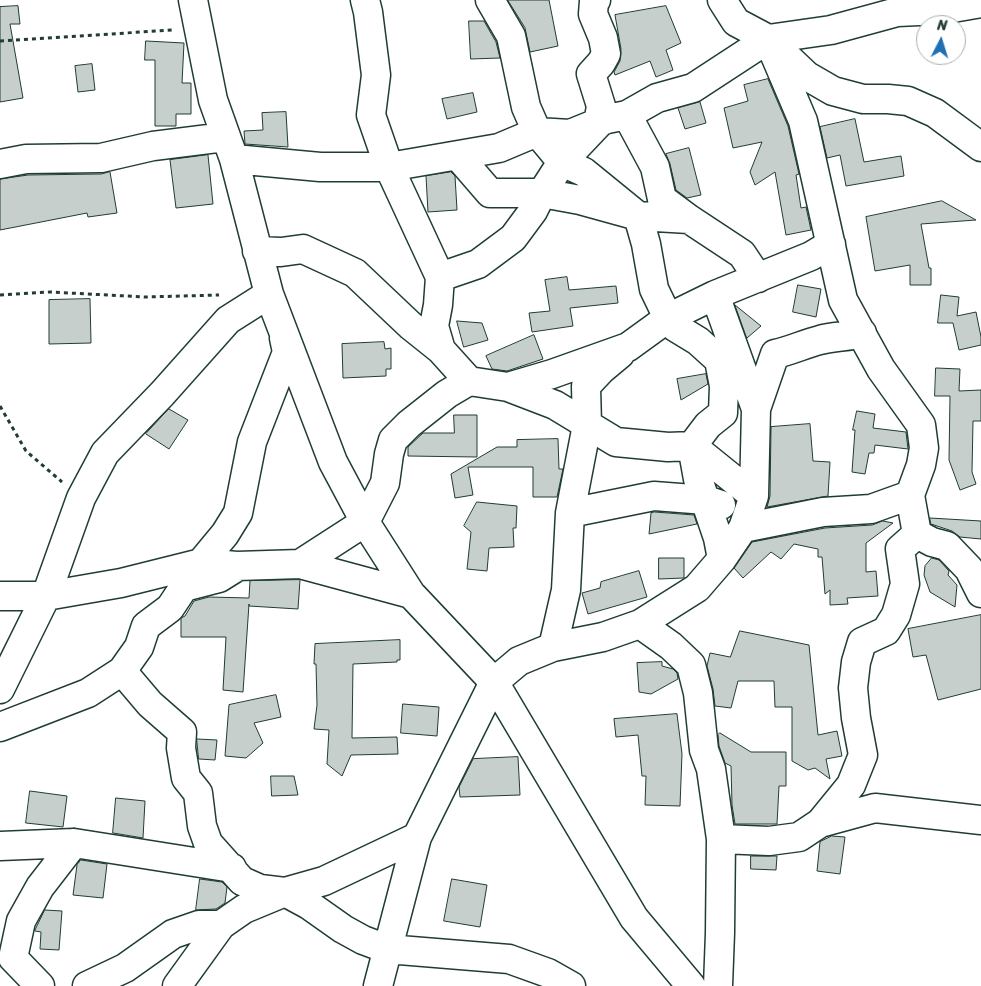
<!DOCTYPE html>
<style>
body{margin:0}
#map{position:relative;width:981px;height:986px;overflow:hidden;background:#fff;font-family:Sriracha,sans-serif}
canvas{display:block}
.north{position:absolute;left:916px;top:15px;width:50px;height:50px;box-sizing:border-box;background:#fff;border:1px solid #a5b1ae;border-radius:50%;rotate:5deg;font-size:14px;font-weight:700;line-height:20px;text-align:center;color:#1f3d34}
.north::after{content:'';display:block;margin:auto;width:18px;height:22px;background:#1f6fb2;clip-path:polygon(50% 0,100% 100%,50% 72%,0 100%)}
</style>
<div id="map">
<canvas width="981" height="986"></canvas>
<div class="north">N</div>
</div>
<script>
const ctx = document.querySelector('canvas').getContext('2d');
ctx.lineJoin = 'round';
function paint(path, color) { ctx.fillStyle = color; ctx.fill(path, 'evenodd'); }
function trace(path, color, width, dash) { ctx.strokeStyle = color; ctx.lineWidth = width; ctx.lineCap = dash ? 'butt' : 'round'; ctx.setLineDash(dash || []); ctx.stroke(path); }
const building = new Path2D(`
 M508 0H549L558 46 530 52 525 28Z
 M18 6 20 24H10L23 98 0 102V7Z
 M666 6 681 43 666 50 673 70 656 77 650 61 615 75 614 72 620 61 621 49 615 15Z
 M469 21H484L496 42 500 58 471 59Z
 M146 41 184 43 182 83H191V114H176V126H155V60H145Z
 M92 64 95 90 78 92 75 66Z
 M768 79 788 126 799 174 796 175 801 208 806 207 811 230 786 235 775 172 755 185 750 172 762 142 733 148 724 108 748 101 744 85Z
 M473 93 477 112 447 119 442 99Z
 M700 102 706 123 685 129 678 108Z
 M286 112 288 147 245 144 244 131 263 130 262 113Z
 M855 119 864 162 901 156 904 176 846 186 840 155 827 158 820 127Z
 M689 148 701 195 687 198 676 190 670 164 666 154Z
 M208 155 213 204 176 208 170 160Z
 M110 172 117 213 88 217 87 213 0 230V179L28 175 101 174Z
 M451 172 455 176 457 210 428 212 426 176Z
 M942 201 976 220 921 224 929 268H931V285H910V265L875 271 866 217Z
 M567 277 569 290 616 286 618 303 570 308 573 326 532 332 529 313 550 311 545 280Z
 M798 285 821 289 816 317 793 312Z
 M941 295 959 297 957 316 976 312 981 337V345L959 350 953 323H938Z
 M90 299 91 343 49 344V300Z
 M735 305 761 326 747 338Z
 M457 321 482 323 488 340 464 347Z
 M534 335 543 359 507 371 492 369 486 356Z
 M384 342 385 349 391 348V369H386V376L343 378 342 344Z
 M936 368 960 369 959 391 981 390V421H973L972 472 976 484 960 490 949 460 950 396H935Z
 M706 374 708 384 681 400 677 379Z
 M169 409 188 420 169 449 146 434Z
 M857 411 875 414 873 428 906 432 908 449 875 445 874 453H869L865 474 852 472 855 430H853Z
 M454 415H477V457L408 456V447L423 433H454Z
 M810 424 813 461 830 462 828 496 767 507 770 496 771 427Z
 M558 439 559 469H563L557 497H533V467H468L473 495 455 498 451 474 497 447H517V440Z
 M477 502 517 506 516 528H513L514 547 489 548 487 571 467 569 471 532 464 526Z
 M655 512 694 515 697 524 649 534 651 513Z
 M930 518 981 521V539L960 537 952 531 931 524Z
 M883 521 893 523 866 543V572L876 571 878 596 847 598 848 604 830 605V590L825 594 822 557H818V549L794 544 781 559 771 552 743 578 734 568 752 542 825 528 872 525Z
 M659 558H684V578L659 579Z
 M932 558 939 560 949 571 948 575 957 585 955 607 930 592 924 575 925 566Z
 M639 571 647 597 588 614 582 593 600 588 601 582Z
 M300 580 298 609 249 606V604L243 692 223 690 226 637H181V618L185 616 194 601 209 597 249 598 250 581Z
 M981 615V689L938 700 926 655 913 657 908 629Z
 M740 631 809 645 818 735 837 731 842 756 826 759 830 779 815 768 808 770 792 761V707H775L774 681H738L731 708 715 706 713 689 707 666 710 653 730 657Z
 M400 640V660H397V662L353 664 352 738 397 737 398 754 351 755 342 776 327 764 329 730 314 729 317 705 316 664H314L315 644Z
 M662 662V666L673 669 677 673 678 679 651 694 639 692 637 663Z
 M276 695 281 717 254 723 263 743 246 758 225 756 229 705Z
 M403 704 439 707 437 736 401 733Z
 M677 714 682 754 680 806 645 805 646 776H642L638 735 616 737 614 719Z
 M720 733 751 752H786V786H779L777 824H735L732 805 731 766 725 763 719 746 718 735Z
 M197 739 217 740 215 760 199 759Z
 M518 757 520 795 460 797 459 787 473 759Z
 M271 776H294L298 795 272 796Z
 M30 791 67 796 63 827 26 823Z
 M116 798 145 801 143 838 113 833Z
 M832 836 845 837 840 874 817 871 820 842Z
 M751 856H777L776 870 751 869Z
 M81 860 107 864 103 898 73 895 77 865Z
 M200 879 222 882 227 887 225 903 216 909 196 910Z
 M452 879 487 885 480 927 444 921Z
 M45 910 62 911 59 950 40 949 41 932 35 931Z`);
paint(building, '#c7cfcc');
trace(building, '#1f3d34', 1);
const minor = new Path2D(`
 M193 0 213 100 234 159 269 294 333 462 365 522 411 594 494 682 634 918 691 986
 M365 0 368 12 376 75 371 115 389 167 440 277 438 305 434 326 441 350 469 381
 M490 0 511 36 526 107 537 132 562 162 584 172 638 216 646 244 654 289 668 318 675 327 698 341 719 360 724 386 723 413 708 425 692 446 698 479 718 538 722 559
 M722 0 736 22 768 39 807 76 833 91 863 99H888L908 101 935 113 981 147
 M768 39 803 121 843 300 881 369 921 425 924 448 921 465 910 495
 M627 115 655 167 662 199 689 219 742 254 758 278
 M458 156 490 193H542L580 200 638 216 689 219
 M234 159 320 167H389L499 148 537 132 570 134 607 119 627 115 657 98 693 88 768 39 831 30 897 12 941 10 981 3
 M0 164 26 159 101 158 153 146 225 137
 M257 251 281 252 303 249 355 273 411 326 441 350
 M440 277 478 264 513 238 533 211 542 193 562 162 598 124 601 106 591 74 601 63 606 54 603 38 593 14 594 1 596 0
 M508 387 555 405 616 442 668 447 692 446 754 496
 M756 409 775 354C790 351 804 344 820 340 834 336 848 337 862 333
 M570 513 654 496 706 500 721 505
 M743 528 823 512 871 509 910 495 917 534 932 542 947 546 969 569 981 593
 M201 563 225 534 238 513 252 442 287 352 284 338
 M300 564 365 522 385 483 389 454 393 440 409 424 447 394 469 381 508 387 552 374 628 347 668 318 715 295 811 256 831 244
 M0 596H46L121 583 201 563 237 566 300 564 411 594
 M640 624 671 646 691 665 698 693 704 750 711 769 721 839 769 841 799 837 820 823 875 808 981 820
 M553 647 566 590 570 513 587 425 586 386 602 369 620 354
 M122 671 150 704 182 732 181 748 186 778 198 793 202 826 208 843 242 881 260 889 285 892 309 905 343 929 363 940 387 949 509 959 548 973 571 986
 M0 689 46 596 81 498 105 453 162 394 228 320 269 294
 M0 727 88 693 122 671 139 647 146 626 170 608 184 587 219 578 235 568
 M820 823 851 785 863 755 856 718 853 688 856 662 862 642 886 631 896 615 905 584 900 549 917 534
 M0 846 74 843 232 868
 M40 986 13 958 21 921 40 887 74 843
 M87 986 125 968 173 934 199 925H221
 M177 986 221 925 244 909 285 892 324 881 417 837
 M378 986 417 837 494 682 519 661 553 647 603 637 640 624 697 588 722 559 743 528 754 496 756 409 715 295
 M718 986 720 933 721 839`);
trace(minor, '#1f3d34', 31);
trace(new Path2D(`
 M0 41 173 30
 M0 295 50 292 146 297 219 295
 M0 406 26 451 62 482`), '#1f3d34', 3, [4, 4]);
trace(minor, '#fff', 28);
</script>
